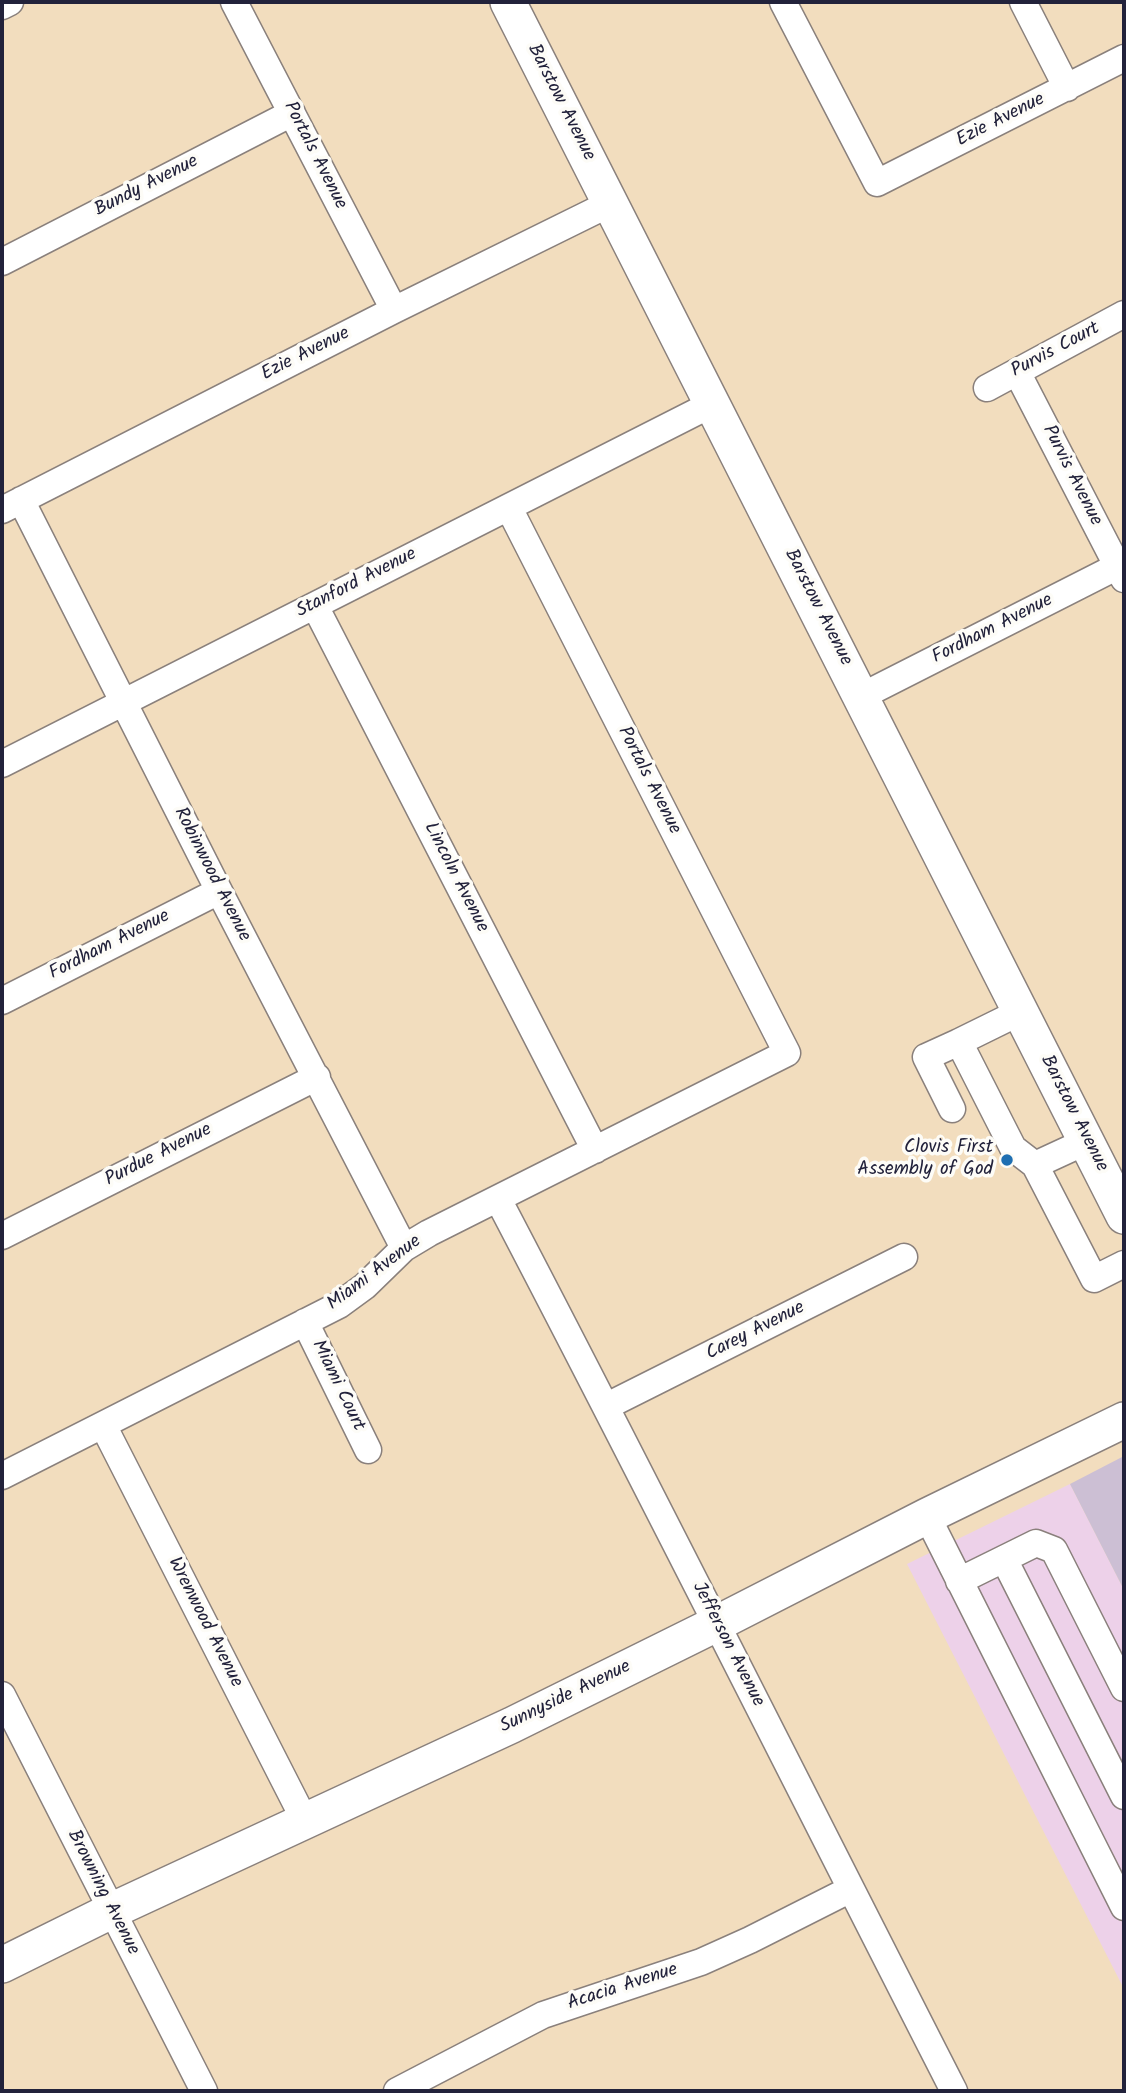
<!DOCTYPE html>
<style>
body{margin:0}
#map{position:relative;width:1126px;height:2093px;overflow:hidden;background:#f2ddbe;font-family:Kalam,sans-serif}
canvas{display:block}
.frame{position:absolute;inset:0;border:4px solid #22223b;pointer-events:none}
</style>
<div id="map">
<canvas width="1126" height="2093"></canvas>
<div class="frame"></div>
</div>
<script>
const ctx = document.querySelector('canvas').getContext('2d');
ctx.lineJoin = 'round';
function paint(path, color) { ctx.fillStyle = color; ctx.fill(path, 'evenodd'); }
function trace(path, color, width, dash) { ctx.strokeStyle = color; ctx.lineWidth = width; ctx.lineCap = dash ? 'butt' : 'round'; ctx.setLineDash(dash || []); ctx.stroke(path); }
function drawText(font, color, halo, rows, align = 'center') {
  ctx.font = font + ' Kalam,sans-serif'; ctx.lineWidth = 7; ctx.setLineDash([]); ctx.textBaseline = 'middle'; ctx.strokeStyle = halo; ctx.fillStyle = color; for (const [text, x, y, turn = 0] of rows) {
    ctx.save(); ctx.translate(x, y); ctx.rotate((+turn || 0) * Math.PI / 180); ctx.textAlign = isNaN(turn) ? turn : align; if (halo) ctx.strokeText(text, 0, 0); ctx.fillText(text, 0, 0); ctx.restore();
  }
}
paint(new Path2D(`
 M1070 1484 1124 1590V1989L907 1564Z`), '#edd1e9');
paint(new Path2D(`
 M1124 1456V1590L1070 1484Z`), '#ccbfd4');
const minor = new Path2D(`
 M234 2 394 310
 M783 2 877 183 1124 58
 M1023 2 1067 88
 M2 6 10 2
 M2 262 292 113
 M1017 372 1124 579
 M987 388 1124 314
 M21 500 219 891 404 1248
 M2 510 394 310 611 203
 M315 606 595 1150
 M862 696 1124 563
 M2 764 712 404
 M2 1001 219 891
 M1022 1011 959 1042 1013 1148 1035 1165 1087 1141
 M952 1109 926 1057 959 1042
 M1035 1165 1094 1279 1124 1264
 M498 1199C653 1495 802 1794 954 2091
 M2 1236 317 1077
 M305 1322 368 1450
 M607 1406 904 1257
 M103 1425 305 1821
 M2 1476 339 1305 365 1286 404 1248 429 1233 787 1053 509 508
 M927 1516 1124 1907
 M1004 1559 1124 1796
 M959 1581 1036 1543 1054 1550 1124 1688
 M2 1695 204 2091
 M397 2091 543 2015 701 1962 750 1940 851 1889`);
const major = new Path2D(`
 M508 2 1124 1216
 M2 1965 111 1911 512 1725 716 1624 927 1516 1124 1420`);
trace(minor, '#8a807c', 29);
trace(major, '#8a807c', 38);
trace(minor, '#fff', 26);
trace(major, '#fff', 35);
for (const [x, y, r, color] of [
 [1007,1160,7,"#1f6fb2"]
]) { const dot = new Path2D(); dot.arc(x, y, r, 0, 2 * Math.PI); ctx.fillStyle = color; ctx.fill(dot); trace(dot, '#fdfcf7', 2.5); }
drawText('19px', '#22223b', '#fdfcf7', [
 ["Barstow Avenue",560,103,63],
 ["Ezie Avenue",1001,121,-27],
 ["Portals Avenue",314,156,63],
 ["Bundy Avenue",147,187,-27],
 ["Purvis Court",1056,351,-28],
 ["Ezie Avenue",306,355,-27],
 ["Purvis Avenue",1071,476,63],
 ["Stanford Avenue",357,584,-27],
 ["Barstow Avenue",817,608,63],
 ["Fordham Avenue",993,630,-27],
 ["Portals Avenue",648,781,63],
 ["Robinwood Avenue",211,875,63],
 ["Lincoln Avenue",455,878,63],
 ["Fordham Avenue",110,946,-27],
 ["Barstow Avenue",1073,1114,63],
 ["Purdue Avenue",159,1156,-27],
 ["Miami Avenue",375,1274,-37],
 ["Carey Avenue",756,1332,-27],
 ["Miami Court",337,1386,64],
 ["Wrenwood Avenue",204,1623,63],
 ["Jefferson Avenue",727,1645,63],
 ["Sunnyside Avenue",566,1698,-26],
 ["Browning Avenue",102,1893,63],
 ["Acacia Avenue",623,1988,-18]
]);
drawText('19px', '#22223b', '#fdfcf7', [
 ["Clovis First",993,1149],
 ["Assembly of God",993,1171]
], 'right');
</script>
